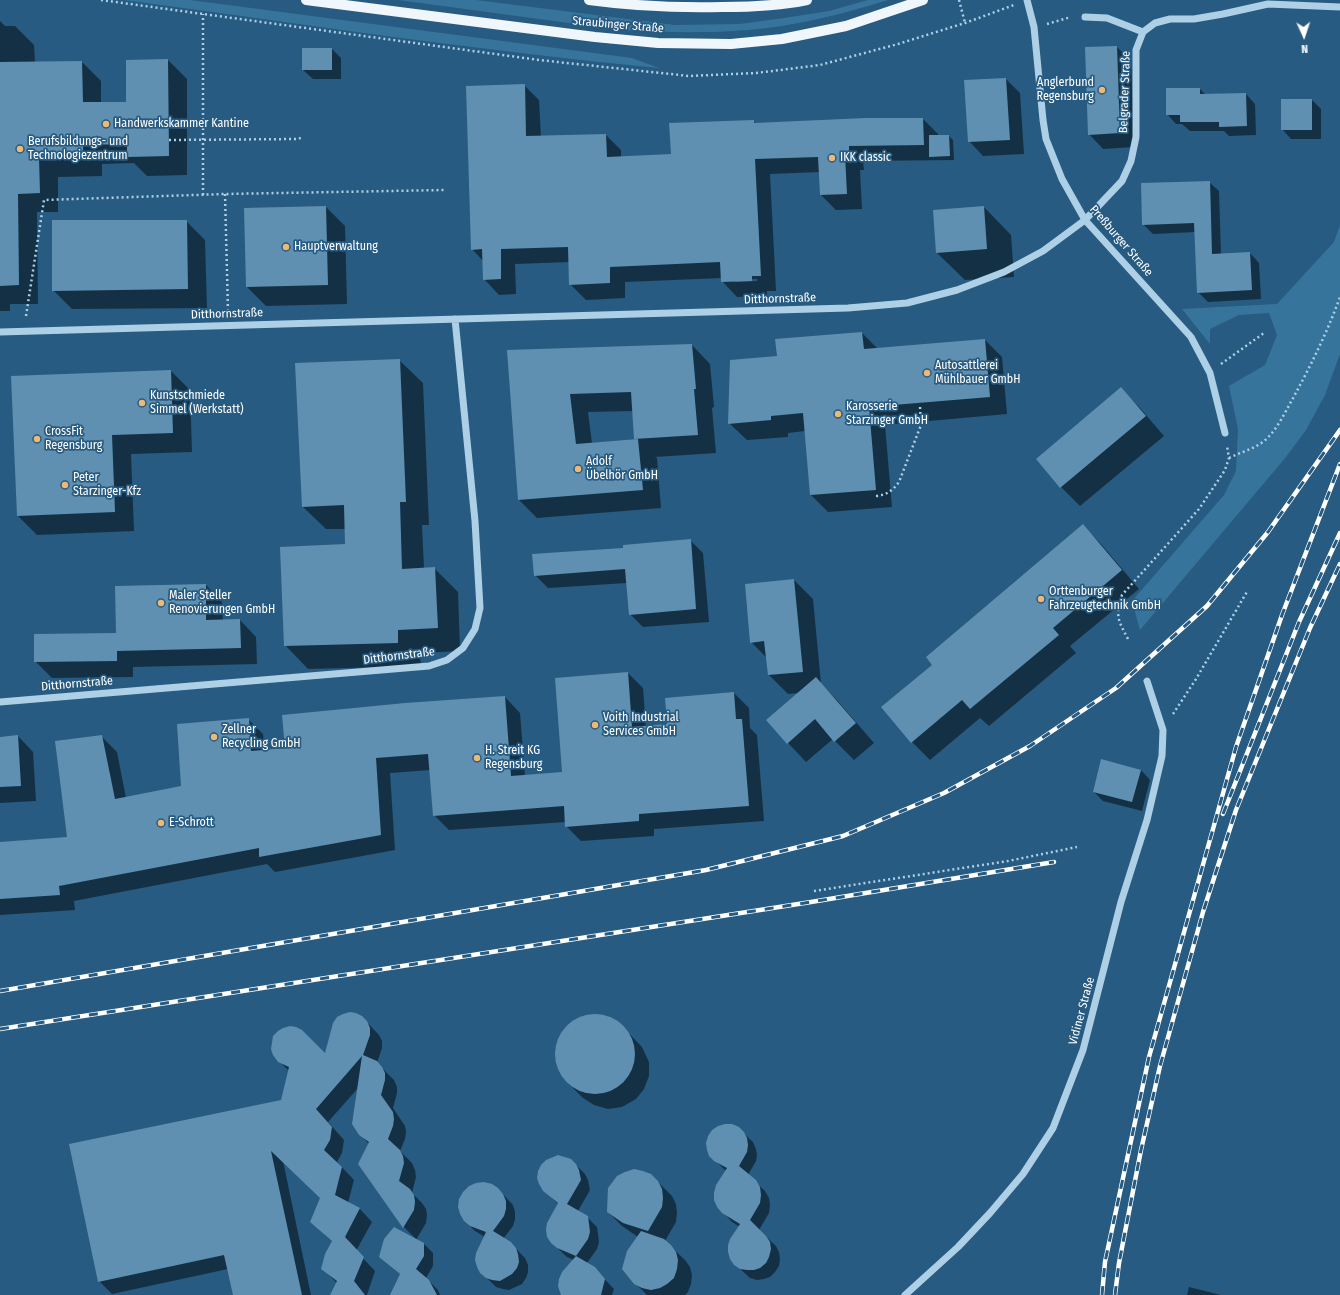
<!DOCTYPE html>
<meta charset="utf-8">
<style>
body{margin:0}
#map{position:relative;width:1340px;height:1295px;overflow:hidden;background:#275b81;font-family:"Fira Sans Condensed",sans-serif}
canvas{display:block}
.north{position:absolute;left:1284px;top:16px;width:40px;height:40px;-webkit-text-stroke:3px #275b81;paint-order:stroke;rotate:177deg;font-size:11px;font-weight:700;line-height:16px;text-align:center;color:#fff}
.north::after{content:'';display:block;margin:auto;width:14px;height:18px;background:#fff;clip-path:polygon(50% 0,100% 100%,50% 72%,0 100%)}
</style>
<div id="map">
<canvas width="1340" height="1295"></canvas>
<div class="north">N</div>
</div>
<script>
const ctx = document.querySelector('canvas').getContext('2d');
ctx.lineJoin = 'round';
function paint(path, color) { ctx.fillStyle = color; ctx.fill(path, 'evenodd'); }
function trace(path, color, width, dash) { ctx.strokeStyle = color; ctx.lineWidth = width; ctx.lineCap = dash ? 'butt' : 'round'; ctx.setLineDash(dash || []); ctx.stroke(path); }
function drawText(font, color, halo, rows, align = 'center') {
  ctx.font = font + ' "Fira Sans Condensed",sans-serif'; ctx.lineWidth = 3.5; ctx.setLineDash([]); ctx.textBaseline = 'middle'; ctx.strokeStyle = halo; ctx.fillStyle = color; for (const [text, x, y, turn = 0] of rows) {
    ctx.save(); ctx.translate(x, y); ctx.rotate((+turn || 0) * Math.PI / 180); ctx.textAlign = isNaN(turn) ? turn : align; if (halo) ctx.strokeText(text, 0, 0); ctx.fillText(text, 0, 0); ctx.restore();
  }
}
paint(new Path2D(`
 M124 0H190L632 58 659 68C480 51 302 24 124 0Z
 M398 0H476L675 25 740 24 784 18 829 11 868 0H888C853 11 818 20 782 26 729 34 674 33 621 30Z
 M1340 225V354L1325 395 1306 430 1286 457 1140 630 1132 601 1224 495 1236 471 1238 429 1229 386 1265 365 1277 335 1269 313 1239 315 1210 329V344L1182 309 1277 304 1334 242Z`), '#37749c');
paint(new Path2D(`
 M0 21 5 26H15L34 45 35 62H82L101 81V103H127L168 60 187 79V175L147 176 134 163 102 164V176L58 177V212H37L38 304H10V311H0Z
 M1117 47 1131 61 1134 147 1103 149 1089 134Z
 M332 49 341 58V79H313L303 70Z
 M1006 79 1020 93 1024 154 983 156 969 141Z
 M524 85 539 100 541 137 606 135 621 150V158L672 155 753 121 756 124 923 119 938 134V136H949L953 140 954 160 863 161 864 170H860L862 209 836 210 821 195 820 172 770 174 776 291H767V296L737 297 722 281V278L625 282V298L586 300 570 284V262L515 264 516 294 499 295 484 279 483 261 472 249ZM757 279V281L735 282V280Z
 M1200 89 1206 95 1246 94 1255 104 1256 135 1229 136 1224 131H1190L1182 124H1176L1167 114Z
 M1312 100 1321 109V139H1291L1282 129Z
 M1209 182 1219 191 1221 255 1250 253 1259 263 1261 299 1208 302 1198 292 1195 232 1153 234 1143 224Z
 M326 207 345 226 347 304 266 306 247 287Z
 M984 207 1011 235 1014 277 965 280 937 253Z
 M186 221 205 240 207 308 72 309 53 290Z
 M862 333 878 349 985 340 1002 357 1007 414 885 425 892 507 828 512 811 495 805 431 788 433V437L747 440 729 423 778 357Z
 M692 345 710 364 714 407 712 408 716 453 655 457 657 458 661 508 537 518 519 500 508 351ZM633 411 635 438 636 440 592 443 588 412Z
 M399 360 423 383 429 525H422L424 569H435L458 592 460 651 420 653 421 666 308 669 285 645 346 545V529H326L302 506Z
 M171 371 190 390 192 452 131 454 134 531 37 535 18 516 12 377Z
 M1121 389 1140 408 1164 436 1080 506 1061 487Z
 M1083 526 1101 544 1139 589 1070 646 1076 653 989 726 980 718 930 760 912 742 933 665Z
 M690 540 703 553 709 622 643 627 630 614 627 583 548 588 535 575 625 549Z
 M794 580 813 599 821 684 835 698 874 743 854 760 833 739 806 762 788 743 799 693 788 694 769 675 767 658 751 642Z
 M206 585 222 602 223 621 240 620 256 637 257 664 133 667V677L52 678 35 661 117 634Z
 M628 673 643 688 646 727 668 725 734 693 749 708 750 728 757 735 764 821 654 829V836L581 841 566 826V822L449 830 434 815 431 770 390 773 395 850 275 872 267 864 74 901 75 910 0 915V843L68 838 101 736 117 752 126 798 182 787 248 719 263 734 265 751 286 748 505 697 520 713 525 776 563 773Z
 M18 736 33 752 36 801 0 803V738Z
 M1141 770 1150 780 1142 811 1103 801 1094 792Z
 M593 1015 607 1016 618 1022 642 1047 649 1062V1076L644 1089 636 1099 622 1107 608 1109 594 1105 583 1098 568 1083 558 1069 556 1055 558 1042 563 1032 573 1022 580 1018Z
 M362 1017 379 1035 382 1041V1048L377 1063 394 1080 397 1087V1093L393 1108 405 1126 406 1132 405 1139 400 1151 412 1163 415 1170 416 1177 412 1193 422 1203 426 1209 427 1215 426 1223 416 1240 423 1243 433 1253V1266L426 1278 438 1290 440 1295H394L401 1275 380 1257 415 1238 404 1227 360 1164 369 1144 360 1134 359 1087 328 1122 344 1140 342 1153 337 1162 354 1180 348 1203 360 1209 372 1222 356 1251 375 1271 367 1295H331L337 1283 322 1268 333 1242 324 1234 321 1198 283 1161 311 1295H234L228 1269 112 1294 99 1281 282 1101 289 1071 279 1061 325 1055Z
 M738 1128 753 1142 756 1149 757 1155 756 1161 748 1175 765 1191 769 1198 770 1205 769 1213 759 1230 776 1246 779 1252 780 1259 779 1266 775 1272 770 1277 764 1279 757 1280 750 1278 735 1264 740 1227 732 1222 723 1212 726 1171 715 1160Z
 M575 1164 585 1174 588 1180 590 1190 578 1211 587 1217 597 1227 599 1242 597 1249 587 1263 594 1268 614 1289 612 1295H563L574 1260 567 1257 552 1243 558 1204 543 1190Z
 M657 1181 672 1196 676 1204 677 1213 676 1222 665 1241 685 1260 690 1267 692 1275 691 1284 688 1292 685 1295H647L635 1283 638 1237 622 1226 608 1212Z
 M498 1189 513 1205 515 1212V1219L513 1226 503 1239 511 1243 520 1253 525 1258 528 1265V1272L526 1278 522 1284 509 1290 503 1289 496 1287 481 1272 485 1237 475 1231 465 1221Z
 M1189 1287 1221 1295H1187Z`), '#0007');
paint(new Path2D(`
 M1117 46 1120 133 1088 135 1085 47Z
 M302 48H332V70H302Z
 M168 59 169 156 127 157V144L83 145V158H39L40 193 18 194 19 285 0 286V62L82 61 83 102H126V60Z
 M1006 78 1010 140 968 142 964 80Z
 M525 84 526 136 606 134 607 157 671 154 669 123 754 120V123L866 118H923L924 145 849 146V155H845L847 194 820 195 818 157 755 159 761 276H752V281L721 282 720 262 610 267V283L569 285 568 247 501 249V279L483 280 482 249 471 250 466 86Z
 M1166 88H1200V94L1246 93 1247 126 1219 127V122H1180V115H1166Z
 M1281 99H1312V130H1281Z
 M929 135H949L950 156 929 157Z
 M1210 181 1212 254 1250 252 1252 290 1197 293 1194 223 1142 225 1141 183Z
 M326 206 328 285 246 287 244 208Z
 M984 206 987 249 936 253 933 210Z
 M52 220H187L188 289 52 291Z
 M862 332 864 349 985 339 990 397 869 407 876 490 810 495 803 413 771 416V420L728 424 730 360 777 356 775 339Z
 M692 344 696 389H694L698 435 634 439 631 392 570 394 576 444 638 439 643 490 518 500 507 350Z
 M400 359 406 502H400L402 569 435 567 438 628 398 630V643L284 646 280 547 345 544 344 505 302 507 295 363Z
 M171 370 173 433 112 435 115 512 17 516 11 376Z
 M1121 387 1146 416 1060 488 1036 459Z
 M1083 524 1122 570 1053 628 1059 635 970 709 962 700 911 743 881 707 932 665 926 657Z
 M691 539 696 609 629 615 625 569 534 576 532 554 623 548V545Z
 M794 579 803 672 768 675 764 641 750 643 745 584Z
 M206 584V620L240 619 241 648 117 651V661L34 662V634L116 633 115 586Z
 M628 672 632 727 667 724 665 698 734 692 736 719H742L749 806 639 814V821L565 827 564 806 433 816 428 754 376 758 381 835 259 857V848L59 886 60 895 0 899V842L67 837 55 741 102 735 115 799 181 786 177 724 249 718 251 751 285 748 282 715 405 703 505 696 511 776 562 772 555 678Z
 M816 677 856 723 834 742 815 719 787 744 766 720Z
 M18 735 21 786 0 787V737Z
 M1101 759 1141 770 1132 802 1093 792Z
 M350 1012 356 1013 362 1016 367 1021 370 1028V1035L363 1055 377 1061 382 1067 385 1073V1080L381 1095 393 1112 394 1119 393 1126 388 1139 400 1150 403 1156 404 1163 399 1181 410 1189 414 1195 415 1202 414 1210 403 1228 358 1164 369 1142 359 1135 352 1124 362 1056 316 1109 332 1127 330 1140 324 1150 342 1167 335 1195 360 1208 345 1237 364 1257 354 1281 365 1295H330L337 1281 321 1269 325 1254 332 1241 310 1222 320 1198 271 1151 302 1295H233L224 1255 98 1282 69 1144 281 1100 289 1067 278 1062 273 1055 271 1049 273 1036 278 1031 283 1028 290 1026 296 1027 302 1030 325 1053 333 1023 337 1017 343 1014Z
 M555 1054a40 40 0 1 1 80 0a40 40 0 1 1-80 0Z
 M725 1124H732L739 1127 744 1132 747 1138 748 1145 747 1152 739 1166 756 1180 760 1187 761 1195 760 1203 750 1220 766 1236 770 1242 771 1249 769 1257 766 1263 760 1268 754 1270H747L740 1269 734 1265 730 1259 728 1252V1245L730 1239 740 1224 722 1213 717 1207 714 1200V1193L716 1185 727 1168 714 1161 709 1156 707 1150 706 1143 708 1136 712 1130 718 1126Z
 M558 1155 571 1159 576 1164 579 1170 581 1180 567 1204 588 1216 590 1232 588 1239 576 1256 595 1267 605 1279 601 1295H561L558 1286 559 1279 562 1272 576 1256 557 1248 551 1243 547 1237 546 1230 547 1223 558 1203 543 1191 539 1184 537 1178 538 1171 541 1165 546 1160Z
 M634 1169 643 1171 651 1174 658 1181 662 1189 663 1198 662 1207 648 1231 623 1223 607 1212 608 1188 617 1176 625 1172Z
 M484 1182 492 1184 498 1188 503 1194 506 1201V1209L504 1216 493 1231 511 1242 516 1248 518 1254 519 1262 517 1268 512 1274 500 1281 492 1280 486 1278 480 1273 477 1267 475 1260 476 1253 486 1232 470 1226 464 1221 460 1214 458 1207 459 1199 463 1192 469 1186 476 1183Z
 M394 1227 424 1243V1256L416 1269 429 1280 437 1295H390L400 1274 379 1257 384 1239Z
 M641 1231 664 1239 671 1245 676 1252 678 1260 677 1269 674 1278 667 1284 660 1288 651 1290 642 1288 634 1284 622 1269 627 1251Z`), '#5f90b1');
trace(new Path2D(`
 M101 0 539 60 689 76 756 73 820 65 898 44 965 23 1014 5
 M959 0 965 23
 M1047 24 1071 17
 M169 140 298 139 303 137
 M225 194 228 311
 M203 195V14
 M26 316 44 200 225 194 444 190
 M1221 364 1264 333
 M1229 458C1239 453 1250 450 1260 444 1275 434 1283 416 1292 400 1310 367 1327 333 1340 297
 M876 496C887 495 893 490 899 482L921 425 920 407
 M1128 639C1118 620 1115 616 1122 595L1199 509 1225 470 1229 458 1227 446
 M1173 714 1196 679 1248 590
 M814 891 1008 861 1077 847`), '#aed0e6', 2.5, [2, 3]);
trace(new Path2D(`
 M1027 0 1034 27 1043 120 1046 139 1062 179 1085 220 1191 337 1210 373 1225 433
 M1085 17 1107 18 1143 32
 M0 332 848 308 907 303 957 290 1004 272 1043 251 1085 220 1122 181 1131 161 1136 137V50L1143 32 1155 23 1170 19H1194L1223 14 1268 4 1340 7
 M0 702 429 666 447 660 463 648 475 629 480 608 475 521 455 319
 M905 1295 958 1247 990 1213 1023 1174 1053 1128 1083 1050 1121 902 1147 820 1162 756 1163 730 1147 681`), '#aed0e6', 7);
trace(new Path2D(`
 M306 0 595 37 658 43 731 44 782 39 846 26 923 0
 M589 0C633 6 677 8 722 7 750 7 779 6 807 0`), '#eff7fd', 10);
const rail = new Path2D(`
 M1223 814 1299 622 1340 533
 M0 991 706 870 843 836 944 793 1030 746 1116 688 1207 606 1268 532 1340 430
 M0 1029 811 902 1054 862
 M1102 1295 1105 1262 1149 1057 1236 747 1282 615 1340 464
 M1115 1295 1119 1263 1141 1150 1160 1066 1203 912 1236 810 1310 628 1340 564`);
trace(rail, '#fff', 4.5);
trace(rail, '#275b81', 3, [9]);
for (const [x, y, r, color] of [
 [1102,90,4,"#eeb974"],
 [106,124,4,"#eeb974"],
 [20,149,4,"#eeb974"],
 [832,158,4,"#eeb974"],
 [286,247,4,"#eeb974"],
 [927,373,4,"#eeb974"],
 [142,403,4,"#eeb974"],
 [838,414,4,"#eeb974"],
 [37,439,4,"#eeb974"],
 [578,469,4,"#eeb974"],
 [65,485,4,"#eeb974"],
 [1041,599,4,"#eeb974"],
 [161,603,4,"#eeb974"],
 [595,725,4,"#eeb974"],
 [214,737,4,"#eeb974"],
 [477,758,4,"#eeb974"],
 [161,823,4,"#eeb974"]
]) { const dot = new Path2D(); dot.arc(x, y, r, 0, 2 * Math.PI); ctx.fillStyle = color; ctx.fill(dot); trace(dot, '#275b81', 1.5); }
drawText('12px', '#fff', '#275b81', [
 ["Straubinger Straße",618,25,5],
 ["Belgrader Straße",1125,92,-88],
 ["Preßburger Straße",1121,241,49],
 ["Ditthornstraße",780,299,-2],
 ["Ditthornstraße",227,314,-2],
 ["Ditthornstraße",399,656,-7],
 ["Ditthornstraße",77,684,-5],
 ["Vidiner Straße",1082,1011,-75]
]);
drawText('12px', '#fff', '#275b81', [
 ["Anglerbund",1094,83,"right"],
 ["Regensburg",1094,97,"right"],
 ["Handwerkskammer Kantine",114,124],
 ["Berufsbildungs- und",28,142],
 ["Technologiezentrum",28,156],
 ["IKK classic",840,158],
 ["Hauptverwaltung",294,247],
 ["Autosattlerei",935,366],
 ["Mühlbauer GmbH",935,380],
 ["Kunstschmiede",150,396],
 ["Simmel (Werkstatt)",150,410],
 ["Karosserie",846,407],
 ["Starzinger GmbH",846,421],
 ["CrossFit",45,432],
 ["Regensburg",45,446],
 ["Adolf",586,462],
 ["Übelhör GmbH",586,476],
 ["Peter",73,478],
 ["Starzinger-Kfz",73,492],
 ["Orttenburger",1049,592],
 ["Fahrzeugtechnik GmbH",1049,606],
 ["Maler Steller",169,596],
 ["Renovierungen GmbH",169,610],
 ["Voith Industrial",603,718],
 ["Services GmbH",603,732],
 ["Zellner",222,730],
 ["Recycling GmbH",222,744],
 ["H. Streit KG",485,751],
 ["Regensburg",485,765],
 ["E-Schrott",169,823]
], 'left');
</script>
